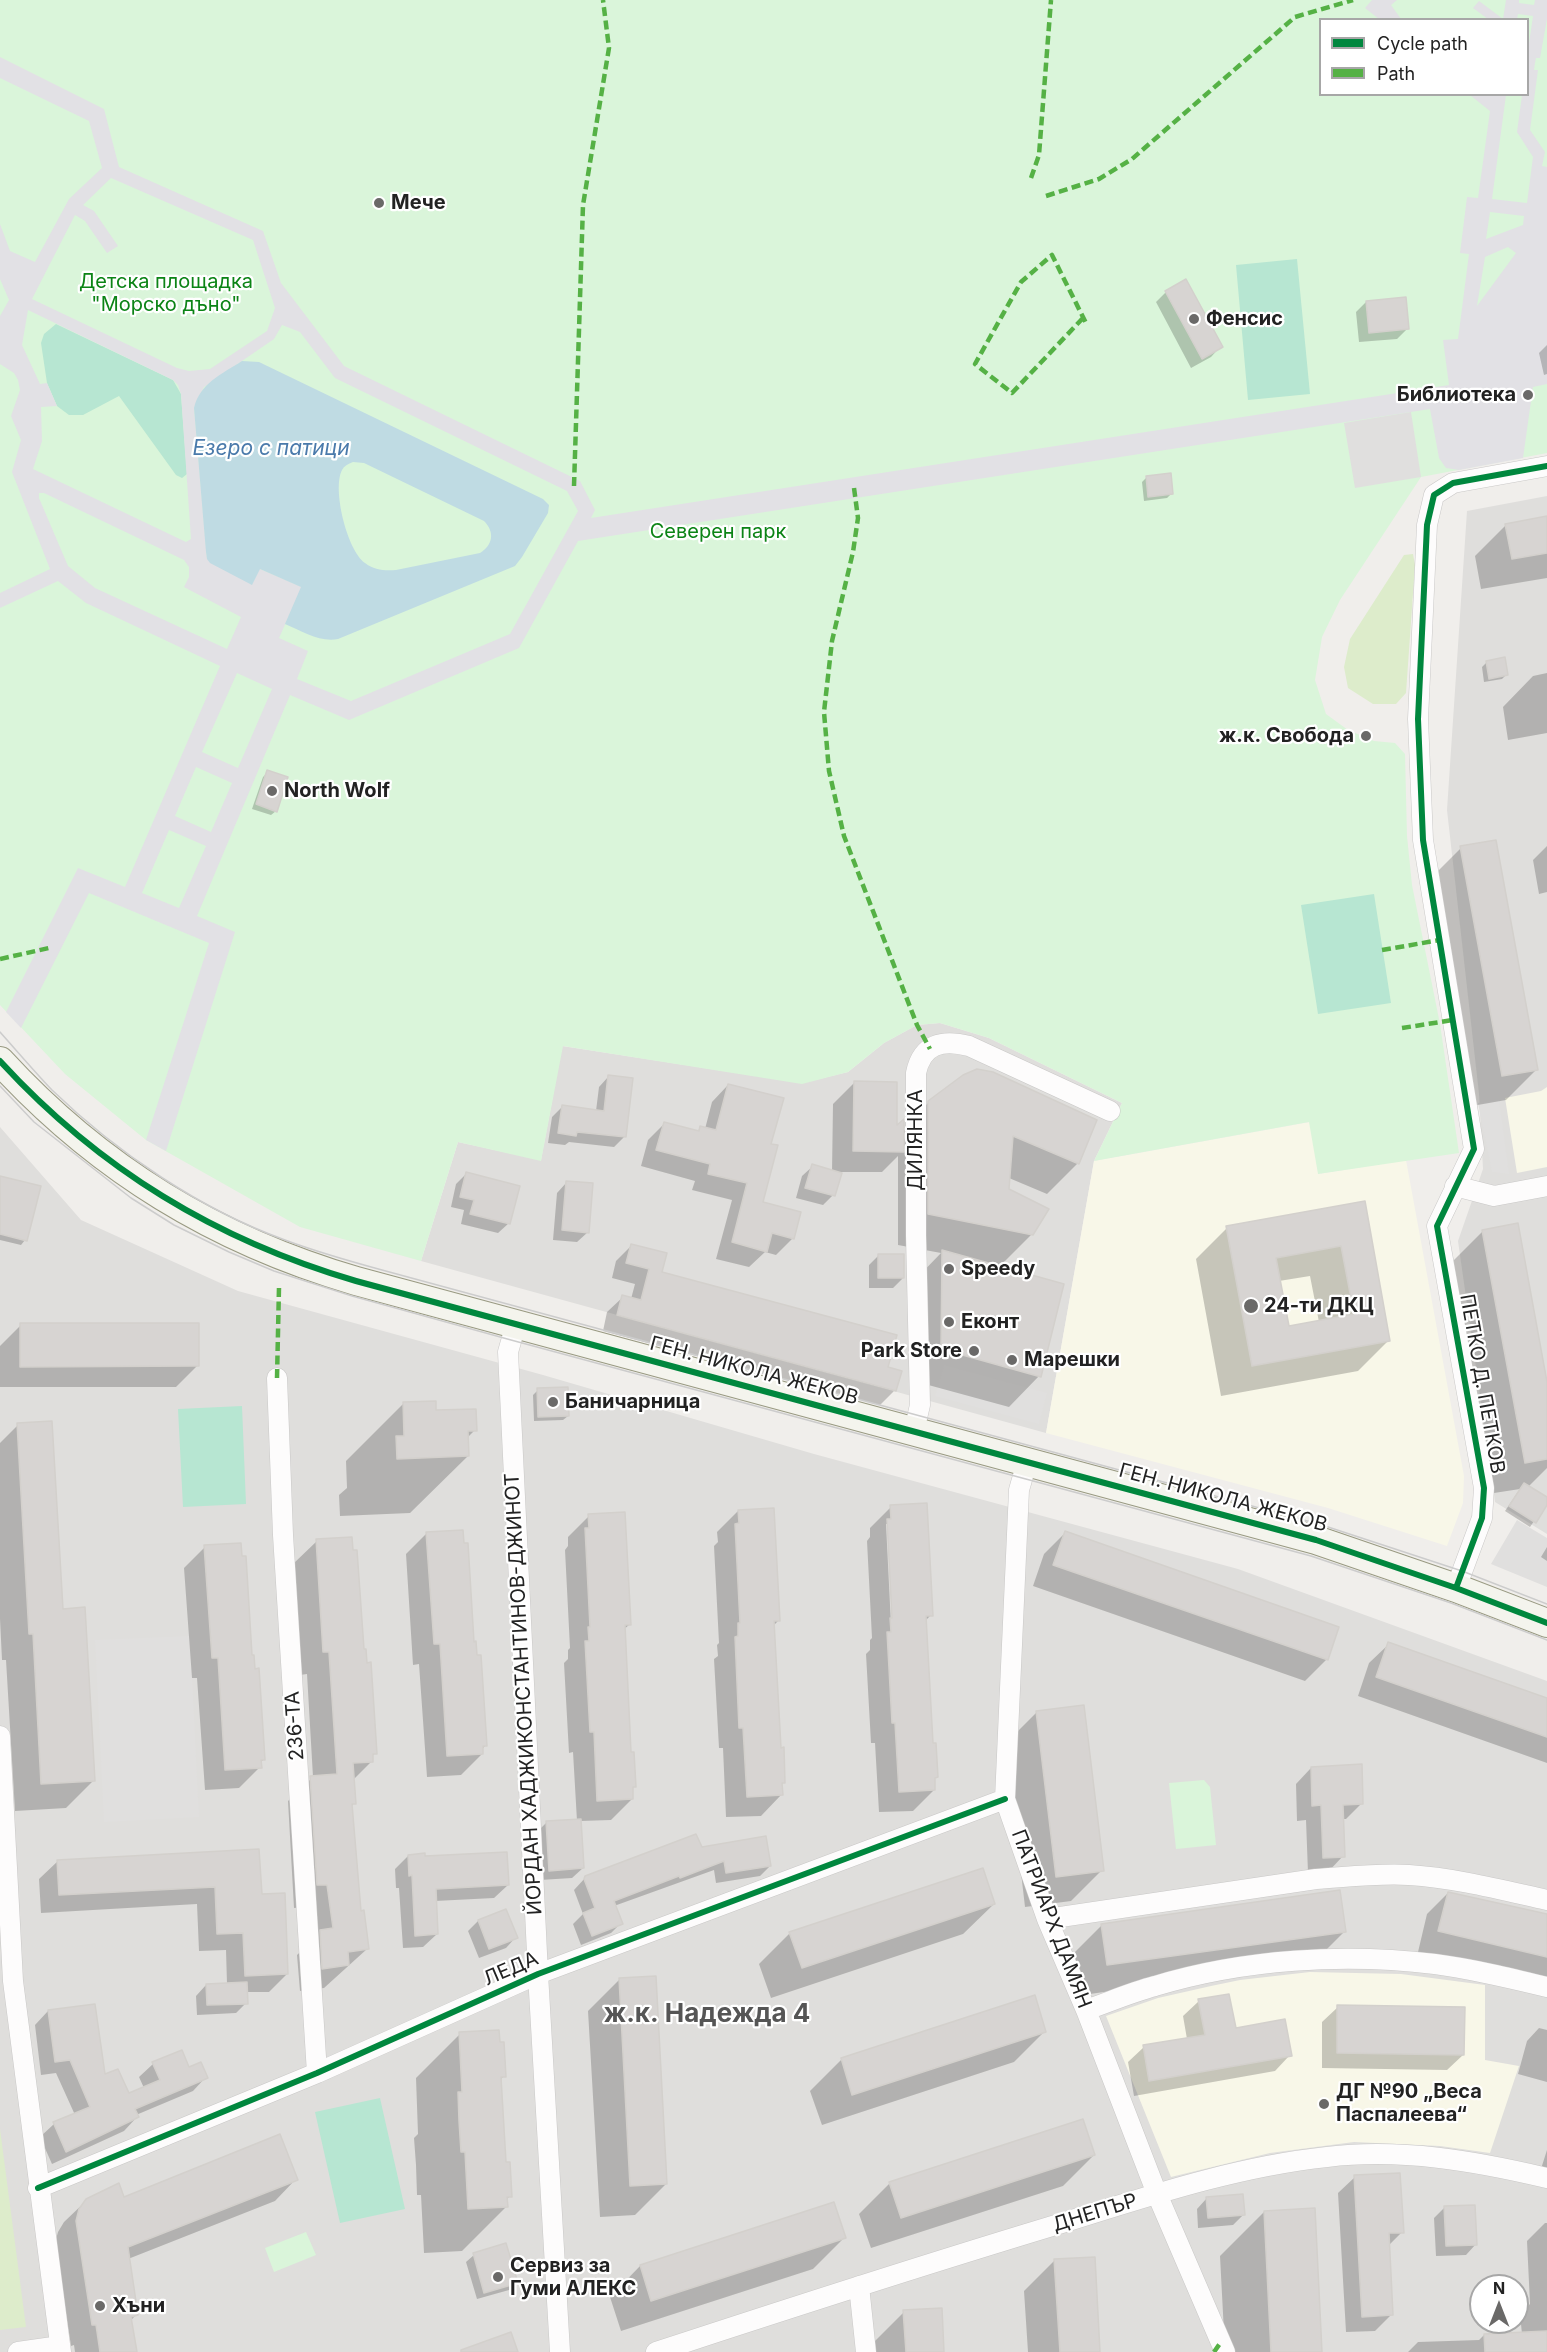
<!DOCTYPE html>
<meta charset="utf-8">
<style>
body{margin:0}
#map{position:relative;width:1547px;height:2352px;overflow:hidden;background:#f0eeeb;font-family:Inter,sans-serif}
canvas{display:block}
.legend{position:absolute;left:1319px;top:18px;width:210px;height:78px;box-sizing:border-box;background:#fff;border:2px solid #a7a7a7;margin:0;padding:8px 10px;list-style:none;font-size:18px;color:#222}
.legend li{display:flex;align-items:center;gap:12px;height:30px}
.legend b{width:30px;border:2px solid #a7a7a7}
.north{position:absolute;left:1469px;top:2274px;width:60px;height:60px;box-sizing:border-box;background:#fff;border:2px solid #a7a7a7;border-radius:50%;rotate:0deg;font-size:16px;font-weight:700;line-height:24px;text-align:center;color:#222}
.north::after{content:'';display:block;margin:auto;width:21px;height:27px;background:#6a6968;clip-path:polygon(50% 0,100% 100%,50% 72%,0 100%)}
</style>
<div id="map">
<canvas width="1547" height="2352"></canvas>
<ul class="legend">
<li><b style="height:8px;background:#00873e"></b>Cycle path</li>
<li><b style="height:8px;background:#55b145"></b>Path</li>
</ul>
<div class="north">N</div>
</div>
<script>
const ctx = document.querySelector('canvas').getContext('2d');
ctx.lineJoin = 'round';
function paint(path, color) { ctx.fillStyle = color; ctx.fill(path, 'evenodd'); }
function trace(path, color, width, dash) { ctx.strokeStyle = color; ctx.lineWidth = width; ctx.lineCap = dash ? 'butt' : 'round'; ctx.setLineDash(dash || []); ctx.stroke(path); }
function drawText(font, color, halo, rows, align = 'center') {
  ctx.font = font + ' Inter,sans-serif'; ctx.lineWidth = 4.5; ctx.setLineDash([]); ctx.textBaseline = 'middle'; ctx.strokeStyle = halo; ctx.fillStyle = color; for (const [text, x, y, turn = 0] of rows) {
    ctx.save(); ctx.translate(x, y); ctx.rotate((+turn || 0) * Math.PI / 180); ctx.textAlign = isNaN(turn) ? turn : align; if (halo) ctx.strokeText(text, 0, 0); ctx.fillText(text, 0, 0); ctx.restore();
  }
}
paint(new Path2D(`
 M1547 496V1534L1495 1502 1458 1241 1483 1169 1479 1094 1447 810 1467 511Z
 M940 1023 989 1038 1122 1103 1094 1161 1046 1433 421 1261 458 1142 541 1160 562 1046 802 1083 848 1072 884 1043 917 1025Z
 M0 1127 81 1220 238 1291 543 1375 814 1454 1238 1569 1547 1681V2352H0ZM1481 2286H1517V2322H1481Z`), '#dfdedc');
paint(new Path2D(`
 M1547 1087V1167L1517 1173 1505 1098 1541 1091Z
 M1310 1122 1319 1174 1406 1160 1464 1476 1463 1503 1447 1546 1328 1508 1046 1433 1094 1161Z
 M1310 1972 1401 1974 1485 1985V2060L1519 2066 1490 2153 1440 2146 1354 2142 1270 2153 1171 2177 1106 2016 1158 1998 1211 1986 1240 1980Z`), '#f8f7e8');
paint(new Path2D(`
 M1413 554 1415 565 1406 693 1396 704H1373L1348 688 1344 667 1350 639 1404 555Z
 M0 2129 26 2327 0 2330Z`), '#ddeccb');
paint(new Path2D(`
 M0 0H1547V453L1421 477 1340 600 1322 637 1315 680 1326 714 1348 730 1374 741 1395 743 1405 754 1407 836 1412 885 1440 1024 1459 1153 1318 1174 1309 1122 1094 1161 1122 1103 989 1038 940 1023 917 1025 884 1043 848 1072 802 1084 563 1046 541 1161 458 1142 421 1261 300 1227 146 1140 65 1074 0 1005ZM1320 20H1528V94H1320Z
 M1204 1780 1210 1787 1216 1845 1176 1849 1169 1783Z
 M306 2232 316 2255 274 2272 265 2248Z`), '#daf5da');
paint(new Path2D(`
 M1297 259 1310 394 1248 400 1236 265Z
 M56 324 173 380 181 394 187 474 182 478 176 475 119 396 83 415H69L57 406 47 383 41 343 44 334Z
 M1374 894 1391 1003 1318 1014 1301 905Z
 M242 1406 246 1504 183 1507 178 1409Z
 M380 2098 405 2209 340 2223 315 2112Z`), '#b7e6d2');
paint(new Path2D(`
 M1411 412 1421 477 1355 488 1344 423Z
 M1499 1100 1509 1174 1492 1172 1478 1103Z
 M944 1365 1047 1393 1039 1424 935 1396Z
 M1517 1520 1547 1538V1587L1491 1564Z
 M190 1636 199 1817 104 1822 95 1640Z`), '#e0dfde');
paint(new Path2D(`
 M1372 0H1397L1391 5 1401 19H1379L1365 8Z
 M1506 0H1519V3L1534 5 1535 0H1547V19L1540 58H1536L1535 63 1534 70H1538L1530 130 1545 152 1542 166 1547 167V384L1533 387 1523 458 1459 470 1446 468 1439 458 1430 409 578 541 519 648 349 720 290 695 197 916 235 932 166 1151 146 1140 209 943 89 893 21 1028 6 1012 78 868 125 887 220 666 86 603 58 581 0 608V593L50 569 12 472 21 440 11 416 20 390 18 380 14 373 0 364V316L9 300 0 279V224L10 251 35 262 69 199 102 168 89 121 0 78V57L104 109 119 167 263 231 281 283 344 366 580 481 595 510 591 518 1449 385 1443 340 1458 339 1469 254 1460 253 1467 197 1478 198 1490 111 1470 95H1506L1492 199 1527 203 1533 157 1517 132 1522 95 1528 94V50L1533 16 1518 14 1517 19H1488L1473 8 1479 1 1503 19ZM111 178 253 240 275 308 267 331 210 369 189 371 177 368 32 299 75 215 85 221 107 253 118 246 94 211 83 205ZM1490 212 1524 216 1523 225 1486 239ZM1508 247 1516 253 1477 306 1485 257ZM28 310 173 380 178 385 181 394 191 539 186 542 33 469 42 441 41 407 57 406 47 383 40 384 22 345ZM282 325 300 332 335 378 567 491 578 511 510 634 351 701 297 679 308 651 279 638 302 587 260 569 207 559 194 408 204 387 274 339ZM39 493H44L184 560 189 567V577L184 587 241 617 227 649 95 588 68 566 39 498ZM237 673 272 689 238 768 202 752ZM196 767 232 783 211 832 175 816ZM169 830 206 846 179 908 142 893Z`), '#e2e1e5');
paint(new Path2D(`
 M242 361 259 362 543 499 549 505 548 513 522 557 515 566 338 639C321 643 302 631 285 624L301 587 260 569 252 585 210 563 207 559 206 552 194 408C200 383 222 374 242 361ZM353 462 364 463 484 521C495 532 493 545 480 553L396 570C385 571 374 570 365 563 347 550 332 489 342 470 344 466 348 464 353 462Z`), '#bfdbe3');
paint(new Path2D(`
 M1166 292 1221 346 1211 357 1191 368 1156 302Z
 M1366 302 1408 328 1397 339 1359 342 1356 312Z
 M1547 345V374L1544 375 1539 353Z
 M1147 477 1172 493 1167 498 1144 501 1142 482Z
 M1547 518V578L1481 589 1475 556 1506 525Z
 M1487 662 1506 675 1502 679 1484 682 1482 667Z
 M1547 673V733L1508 740 1503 707 1533 676Z
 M268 772 276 811 271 815 252 809 263 777Z
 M1547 846V892L1539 894 1533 860Z
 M1461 848 1537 1069 1506 1100 1472 1106 1430 879Z
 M609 1076 624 1137 614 1147 569 1142 565 1145 548 1143 552 1117 562 1107 596 1111 599 1087Z
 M963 1076 1078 1163 1047 1194 1009 1178 1008 1190 1032 1234 998 1268 1039 1376 1009 1407 910 1380 912 1283 941 1253 898 1245V1156L882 1172H841L834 1194 823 1205 796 1198 802 1176 813 1166 832 1172 833 1104 854 1083 895 1128 903 1129 929 1102Z
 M728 1085 770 1145 761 1203 793 1238 776 1255 765 1252 749 1267 716 1259 732 1200 692 1190 695 1181 641 1166 648 1140 664 1124 696 1132 701 1128 705 1129 712 1102Z
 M466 1174 509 1223 498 1233 461 1224 464 1210 451 1207 456 1184Z
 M0 1177 25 1240 21 1245 0 1240Z
 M567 1182 588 1232 577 1242 553 1240 557 1193Z
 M1364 1203 1389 1340 1358 1371 1221 1396 1196 1259 1227 1228ZM1310 1276 1319 1322 1288 1328 1279 1281Z
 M1483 1231 1547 1390V1468L1528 1487 1547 1499V1502L1530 1527 1505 1511 1520 1489 1494 1493 1452 1262Z
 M632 1245 660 1273 886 1368 895 1390 880 1405 603 1331 607 1312 623 1297 631 1299 635 1284 612 1278 616 1261Z
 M879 1255 903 1278 893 1288H869V1265Z
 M21 1325 197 1366 176 1387H0V1346Z
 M538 1390 568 1416 563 1420 534 1421 533 1395Z
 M404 1403 435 1411 475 1430 467 1438 468 1456 410 1513 340 1516 339 1495 347 1488 346 1461Z
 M18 1425 61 1610 93 1781 66 1808 15 1811 6 1660H2L0 1619V1443Z
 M891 1507 931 1615 925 1621 934 1790 913 1811 879 1812 875 1743H871L866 1654 870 1650V1640L872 1638 867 1541 870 1537V1528ZM886 1524H889L894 1625H891Z
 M738 1511 779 1620 773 1626 779 1749 784 1782 781 1785V1795L761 1816 726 1817 723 1748H719L714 1659 718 1656 717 1645 719 1643 714 1546 718 1542 717 1532Z
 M589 1516 629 1625 623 1630 630 1753 634 1786 632 1789V1799L611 1820 580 1821 583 1868 572 1878 540 1880 537 1832 547 1822 577 1821 573 1752 569 1753 564 1663 568 1659V1650L570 1648 565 1550 568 1546V1537Z
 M427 1533 473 1643 485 1746 482 1749V1754L461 1775 427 1777 419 1664 413 1665 406 1554Z
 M1065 1533 1337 1628 1326 1660 1305 1681 1033 1586 1044 1554Z
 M317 1541 362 1651 375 1753 371 1757 372 1761 353 1780 354 1803 351 1807 360 1912 367 1949 324 1988 300 1991 297 1955 309 1943 304 1907 294 1908 288 1801 313 1777 307 1674 300 1675 293 1564Z
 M205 1547 251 1657 264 1759 260 1763V1767L239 1788 205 1790 197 1678H192L184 1568Z
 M1547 1547V1561L1541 1557Z
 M1389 1644 1547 1700V1763L1358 1696 1369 1663Z
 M1037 1712 1102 1870 1071 1901 1025 1907 1006 1743Z
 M1311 1768 1362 1803 1346 1819H1342L1343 1856 1328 1872 1308 1873 1306 1820 1297 1821 1296 1784Z
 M701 1849 770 1866 760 1876 716 1883 714 1870 614 1906 621 1923 611 1933 581 1945 573 1924 583 1914 574 1890 586 1877Z
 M258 1851 260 1895 287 1974 269 1992H246V2003L236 2013 197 2015 196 1996 206 1985 227 1984 226 1950 199 1951 197 1904 41 1913 39 1879 58 1861Z
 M408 1856 424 1858 508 1885 494 1898 435 1901 437 1934 423 1947 403 1948 399 1888H396L395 1869Z
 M1448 1893 1547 1916V1982L1418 1952 1427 1914Z
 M994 1904 963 1934 771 1998 759 1964 790 1933Z
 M506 1911 516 1937 506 1948 479 1958 468 1931 478 1921Z
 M1102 1925 1345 1931 1314 1962 1076 1996 1071 1956Z
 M619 1980 666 2184 635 2215 600 2217 588 2011Z
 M1034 1997 1045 2031 1014 2062 822 2125 810 2091 841 2060Z
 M1199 2001 1234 2030 1290 2055 1275 2071 1134 2096 1128 2062 1144 2047 1187 2039 1183 2016Z
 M1338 2007 1463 2055 1447 2070 1322 2068V2022Z
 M48 2011 104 2077 128 2095 144 2088 139 2077 153 2064 188 2069 206 2077 193 2091 136 2115 137 2117 124 2131 52 2164 40 2137 54 2124 75 2115 56 2073 41 2075 35 2025Z
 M1539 2028 1547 2030V2082L1518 2074 1527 2041Z
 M460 2034 504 2076 500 2080 504 2164 510 2196 506 2200V2207L462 2251 424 2253 421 2195H417L416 2165 414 2138 418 2134 416 2078Z
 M1547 2150V2174L1540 2172Z
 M1094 2155 1063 2186 871 2248 859 2214 890 2183Z
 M1355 2177 1402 2232 1388 2246 1392 2314 1375 2331 1346 2332 1338 2193Z
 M296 2179 275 2201 128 2259 136 2315 130 2321 135 2352H75L74 2345 71 2346 55 2243 58 2232 64 2222 87 2200 124 2199Z
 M1207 2198 1243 2215 1233 2225 1198 2228 1197 2209Z
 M1444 2208 1476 2244 1466 2255 1436 2256 1434 2218Z
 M1264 2212 1321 2352H1225L1220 2256Z
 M1545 2223H1547V2352H1408L1418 2342 1479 2340 1484 2335 1522 2334 1520 2314 1530 2304 1527 2241Z
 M844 2238 813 2269 621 2331 610 2297 640 2266Z
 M474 2255 517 2283 509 2290 477 2299 466 2262Z
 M1055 2260 1098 2352H1028L1024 2291Z
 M904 2312 942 2352H874L873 2343Z`), '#0003');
const building = new Path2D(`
 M1186 279 1223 347 1202 359 1165 291Z
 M1406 297 1409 329 1369 333 1366 301Z
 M1171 473 1173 494 1148 497 1146 476Z
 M1547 516V553L1512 559 1505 524Z
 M1505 657 1508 675 1489 679 1486 661Z
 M267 770 288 777 277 812 256 804Z
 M1496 840 1538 1070 1502 1076 1460 846Z
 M977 1069 993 1072 1097 1120 1079 1164 1013 1136 1009 1189 1049 1209 1033 1235 928 1214V1101L963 1075Z
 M608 1075 633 1078 626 1137 577 1132 576 1136 558 1133 562 1105 604 1111Z
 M854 1081 897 1082V1125L904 1119V1152L853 1151Z
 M728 1084 784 1098 771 1144 778 1145 763 1202 801 1212 794 1239 772 1233 767 1252 732 1242 747 1183 708 1174 710 1164 656 1150 664 1122 699 1131 700 1126 716 1130Z
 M812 1164 842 1173 835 1196 805 1188Z
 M466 1172 520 1186 510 1224 470 1214 474 1200 460 1197Z
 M0 1176 41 1186 27 1241 0 1234Z
 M566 1181 593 1183 589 1233 562 1230Z
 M1365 1201 1390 1341 1252 1366 1226 1226ZM1341 1246 1354 1314 1289 1326 1276 1258Z
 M1518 1223 1547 1382V1459L1525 1463 1482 1230Z
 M631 1244 667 1253 662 1272 897 1335 888 1367 902 1371 896 1391 617 1315 622 1295 641 1300 649 1269 626 1263Z
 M942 1250 1064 1284 1041 1377 941 1349Z
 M878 1254H904V1278H878Z
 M20 1323H199V1366L20 1367Z
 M568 1387 569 1416 538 1417 537 1388Z
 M436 1401V1410L476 1409 477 1431H468L469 1456 397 1459 396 1436H404L403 1402Z
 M52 1421 63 1609 85 1607 95 1781 41 1784 33 1634H29L17 1423Z
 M1524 1483 1547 1497V1505L1536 1523 1509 1506Z
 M927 1503 933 1616H926L933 1743H936L938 1777 935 1778V1790L899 1792 895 1723H892L887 1632H891L890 1618H892L887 1519H891L890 1505Z
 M774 1508 780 1621H774L781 1748 784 1747 785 1783H782L783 1795 747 1797 743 1728H739L735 1637 738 1636V1623H740L735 1524 739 1523 738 1510Z
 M625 1512 631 1625H625L631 1752H634L636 1787H633V1799L597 1801 594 1732H590L585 1641H589L588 1627H590L585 1528H589L588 1514Z
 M463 1530 464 1543H468L474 1642 476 1641 477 1655H481L487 1746H483V1754L447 1756 440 1644H434L426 1532Z
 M1065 1531 1339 1627 1328 1660 1053 1565Z
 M352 1537 353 1550H357L364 1649H366L367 1663 371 1662 377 1754H373V1762L353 1763 356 1804H352L361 1911 364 1910 369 1949 348 1952 349 1965 322 1969 320 1930 333 1928 327 1885H317L310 1776 337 1774 329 1652H323L316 1539Z
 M241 1543 242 1556H246L252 1655H254L255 1669 259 1668 265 1760H261L262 1768 225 1770 218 1658H212L204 1545Z
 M1388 1642 1547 1698V1737L1376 1677Z
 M1084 1705 1104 1871 1056 1877 1036 1711Z
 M1362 1764 1363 1804 1343 1805 1345 1857 1323 1858 1321 1805 1312 1806 1311 1767Z
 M581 1819 584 1868 549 1871 546 1821Z
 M696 1834 702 1847 766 1836 771 1866 726 1873 724 1861 680 1878 679 1876 614 1901 623 1924 592 1936 583 1913 595 1908 584 1879 585 1876Z
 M259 1849 262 1894 285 1893 288 1974 245 1976 243 1933 217 1934 215 1887 59 1895 57 1860Z
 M507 1852 509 1885 436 1889 438 1934 415 1936 412 1875 409 1876 408 1855 425 1853V1856Z
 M983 1868 995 1904 802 1968 789 1932Z
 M1340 1890 1346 1932 1107 1965 1101 1924Z
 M1448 1892 1547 1914V1957L1438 1931Z
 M506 1909 518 1938 489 1949 478 1920Z
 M656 1976 667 2184 630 2186 619 1978Z
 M247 1982 248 2004 207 2005 206 1984Z
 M1229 1994 1236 2028 1285 2019 1292 2056 1149 2081 1143 2045 1205 2035 1198 1999Z
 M1035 1995 1046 2032 852 2095 841 2058Z
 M95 2004 105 2074 118 2069 129 2093 160 2080 152 2062 182 2050 189 2067 201 2062 208 2078 135 2109 139 2117 66 2152 53 2122 90 2107 70 2060 55 2062 48 2010Z
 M1337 2005 1465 2007 1464 2055 1337 2053Z
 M499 2030 500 2042H504L506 2077H501L506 2162H510L512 2197H507L508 2207 468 2209 465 2152H461L459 2121 458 2092H462L459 2032Z
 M1083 2119 1095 2155 901 2218 889 2182Z
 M280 2134 298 2180 128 2247 138 2315 131 2317 137 2352H100L96 2325H92L76 2221 79 2209 86 2199 119 2183 124 2197Z
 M1400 2173 1404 2233H1389L1393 2315 1362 2317 1354 2175Z
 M1243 2194 1245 2215 1208 2218 1206 2197Z
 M834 2202 846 2238 651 2301 640 2265Z
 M1475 2205 1477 2245 1446 2246 1444 2206Z
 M1315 2208 1322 2352H1271L1264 2211Z
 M506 2243 518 2283 484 2293 473 2253Z
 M1095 2257 1100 2352H1060L1054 2259Z
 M942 2308 944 2352H906L903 2310Z
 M1547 2331V2352H1485L1484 2334Z
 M511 2332 518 2352H461V2350Z`);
paint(building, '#d7d4d2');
trace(building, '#d3d0cc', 1.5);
const street = new Path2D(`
 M1455 1186 1494 1196 1547 1186
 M516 1324 508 1352 538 1974 560 2352
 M277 1378 283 1535 317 2073
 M914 1431 920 1405 916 1235V1073C922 1044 942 1039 969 1046L1110 1111
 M1027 1462 1019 1490 1005 1799 1047 1919 1086 2010 1157 2194 1225 2352
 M1456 1588 1482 1518 1484 1488 1437 1226 1474 1149 1423 840 1418 719 1427 525 1434 495 1453 483 1547 466
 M0 1736 13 1981 61 2352
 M1047 1919 1316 1879C1347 1877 1379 1873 1409 1875 1456 1878 1502 1890 1547 1900
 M1086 2010C1109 2002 1132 1992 1155 1986 1244 1959 1344 1953 1435 1964 1473 1969 1510 1978 1547 1987
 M38 2188 317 2073 538 1974 1005 1799
 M859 2286 866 2352
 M18 2352 60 2346
 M656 2352C787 2309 917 2267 1049 2227 1140 2199 1232 2167 1327 2157 1401 2148 1475 2161 1547 2178`);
const secondary = new Path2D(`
 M0 1061C99 1169 216 1240 356 1281L1316 1540 1456 1588 1547 1623`);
trace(street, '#c9c8c7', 21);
trace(secondary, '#999a82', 30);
trace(street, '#fdfcfc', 20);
trace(secondary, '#f4f4ed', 28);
trace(new Path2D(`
 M0 1032C17 1051 34 1071 52 1090 116 1152 201 1210 285 1240 317 1252 349 1261 382 1270L1322 1525 1462 1571 1547 1604
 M0 1086 34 1122 131 1198 174 1225 229 1252 274 1271 352 1296 511 1340 1311 1556 1451 1603 1547 1640`), '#ccc', 1.5);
trace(new Path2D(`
 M1031 178 1039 155 1051 0
 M1046 196 1099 179 1132 159 1295 17 1353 0
 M1083 318 1012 393 975 364 1021 282 1052 255 1087 325
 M574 486 583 205 609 48 603 0
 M854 488 858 518 853 552 832 641 824 712 829 771 844 836 917 1025 930 1049
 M1382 950 1440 940
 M0 959 49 948
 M1402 1028 1453 1020
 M277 1378 279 1287
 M1214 2352 1221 2342`), '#55b145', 4.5, [9, 4.5]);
trace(new Path2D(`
 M0 1061C99 1169 216 1240 356 1281L1316 1540 1456 1588 1547 1623
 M1456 1588 1482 1518 1484 1488 1437 1226 1474 1149 1423 840 1418 719 1427 525 1434 495 1453 483 1547 466
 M38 2188 317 2073 538 1974 1005 1799`), '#00873e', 6);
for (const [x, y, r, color] of [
 [379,203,6,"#6a6968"],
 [1194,319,6,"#6a6968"],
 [1528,395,6,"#6a6968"],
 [1366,736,6,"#6a6968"],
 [272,791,6,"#6a6968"],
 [949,1269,6,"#6a6968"],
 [1251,1306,8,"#6a6968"],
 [949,1322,6,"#6a6968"],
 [974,1351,6,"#6a6968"],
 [1012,1360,6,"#6a6968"],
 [553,1402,6,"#6a6968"],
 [1324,2104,6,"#6a6968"],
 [498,2277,6,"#6a6968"],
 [100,2306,6,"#6a6968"]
]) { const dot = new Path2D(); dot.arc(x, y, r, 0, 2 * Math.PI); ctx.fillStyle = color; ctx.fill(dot); trace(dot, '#fff', 2); }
drawText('bold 20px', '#222', '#fff', [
 ["Мече",391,203],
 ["Фенсис",1206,319],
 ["Библиотека",1516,395,"right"],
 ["ж.к. Свобода",1354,736,"right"],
 ["North Wolf",284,791],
 ["Speedy",961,1269],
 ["24-ти ДКЦ",1264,1306],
 ["Еконт",961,1322],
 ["Park Store",962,1351,"right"],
 ["Марешки",1024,1360],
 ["Баничарница",565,1402],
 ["ДГ №90 „Веса",1336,2092],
 ["Паспалеева“",1336,2115],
 ["Сервиз за",510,2266],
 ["Гуми АЛЕКС",510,2289],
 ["Хъни",112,2306]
], 'left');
drawText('20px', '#0c8416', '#fff', [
 ["Детска площадка",166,282],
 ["\"Морско дъно\"",166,305],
 ["Северен парк",718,532]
]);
drawText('20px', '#222', '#fff', [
 ["ДИЛЯНКА",916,1140,-90],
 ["ГЕН. НИКОЛА ЖЕКОВ",754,1371,15],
 ["ПЕТКО Д. ПЕТКОВ",1482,1384,80],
 ["ГЕН. НИКОЛА ЖЕКОВ",1223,1498,15],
 ["ЙОРДАН ХАДЖИКОНСТАНТИНОВ-ДЖИНОТ",524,1694,-93],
 ["236-ТА",295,1726,-94],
 ["ПАТРИАРХ ДАМЯН",1051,1919,69],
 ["ЛЕДА",511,1969,-23],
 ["ДНЕПЪР",1095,2213,-17]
]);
drawText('italic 21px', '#4a7aab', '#fff', [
 ["Езеро с патици",271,449]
]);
drawText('bold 26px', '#555', '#fff', [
 ["ж.к. Надежда 4",707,2014]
]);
</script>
